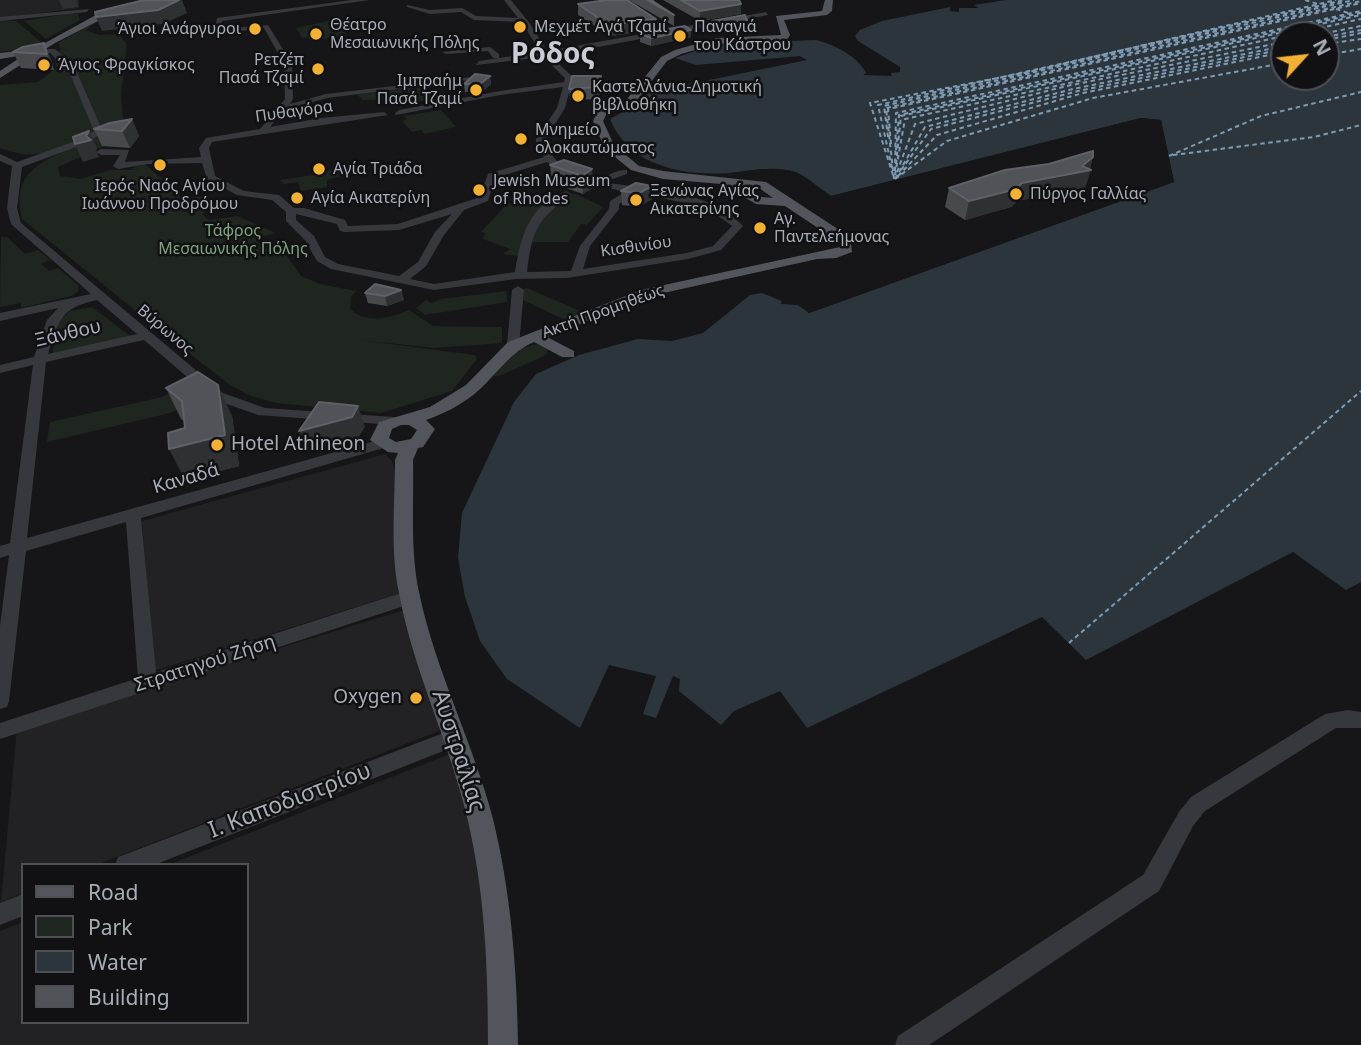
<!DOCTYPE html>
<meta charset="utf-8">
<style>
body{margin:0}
#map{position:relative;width:1361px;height:1045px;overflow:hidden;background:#161618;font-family:"Noto Sans",sans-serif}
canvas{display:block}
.legend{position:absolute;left:21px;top:863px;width:228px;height:161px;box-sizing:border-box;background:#111113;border:2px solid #4d4f55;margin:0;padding:9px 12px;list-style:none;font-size:21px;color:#a8adb8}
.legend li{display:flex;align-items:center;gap:14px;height:35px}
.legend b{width:35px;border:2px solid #4d4f55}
.north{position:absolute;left:1270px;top:21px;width:70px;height:70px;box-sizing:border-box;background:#111113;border:2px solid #4d4f55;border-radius:50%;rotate:63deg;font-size:19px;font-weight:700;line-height:28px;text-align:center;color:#a8adb8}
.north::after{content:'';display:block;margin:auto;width:24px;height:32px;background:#f2b134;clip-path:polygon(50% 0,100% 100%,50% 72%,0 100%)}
</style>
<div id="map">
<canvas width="1361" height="1045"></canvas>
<ul class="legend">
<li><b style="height:9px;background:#53555c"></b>Road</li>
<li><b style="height:19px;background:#1e261f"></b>Park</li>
<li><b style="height:19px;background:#2c353c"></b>Water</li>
<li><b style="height:19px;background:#525359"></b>Building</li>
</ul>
<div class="north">N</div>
</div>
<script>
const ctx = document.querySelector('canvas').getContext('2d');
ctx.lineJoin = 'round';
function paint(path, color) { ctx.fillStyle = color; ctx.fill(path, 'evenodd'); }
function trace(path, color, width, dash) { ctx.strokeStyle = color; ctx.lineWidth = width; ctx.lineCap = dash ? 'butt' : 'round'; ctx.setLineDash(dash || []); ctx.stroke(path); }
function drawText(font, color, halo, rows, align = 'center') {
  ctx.font = font + ' "Noto Sans",sans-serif'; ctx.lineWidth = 5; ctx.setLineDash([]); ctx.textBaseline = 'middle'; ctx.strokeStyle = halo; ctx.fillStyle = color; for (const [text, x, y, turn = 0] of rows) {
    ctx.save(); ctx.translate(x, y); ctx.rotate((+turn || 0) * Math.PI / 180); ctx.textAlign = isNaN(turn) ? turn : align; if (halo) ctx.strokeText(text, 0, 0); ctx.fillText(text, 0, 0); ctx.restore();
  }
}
paint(new Path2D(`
 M0 0H79V8L0 18Z
 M385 454 392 461 395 471 400 593 154 671 142 521Z
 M411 608 449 727 96 865H23V893L1 902 17 728Z
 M455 752 478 832 497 1045H0V931L23 922V1022H247V865H168Z`), '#222225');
paint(new Path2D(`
 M72 13 78 14 80 20 46 39 24 21Z
 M0 20 16 21 41 42 32 48 0 52Z
 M97 21 86 30 99 35 119 34 127 45 121 95 123 119 116 141 58 167 60 176 81 179 110 170H140L130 169 145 164 175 191 171 196 221 198 223 205 209 208 202 214 209 220 237 216 276 233 257 238 262 247 278 243 301 276 320 284 356 291 351 297 350 308C364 325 392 318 409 310L433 326 502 327V343L434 348 360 340 475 355 477 359 452 391 381 413 276 403 251 396 230 385 167 336 22 219C12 173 38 162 75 147L76 142C44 154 34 160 0 148V85L38 82 57 68 52 52 61 50 58 43Z
 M329 21 339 23 347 35 310 41 308 37 302 38 296 28Z
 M419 87 430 100 403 104 394 99 362 100 357 94Z
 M441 110 456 127 424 134 421 130 412 132 402 121 407 119 404 116Z
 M346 165 351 173 327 180V187L301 191 298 182 284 184 280 180 313 175Z
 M564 193 576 194 603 207 587 225 581 224 568 242H530L526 257 503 254 510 249 483 239 485 233 481 232 508 203 515 204 530 198 554 200Z
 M1 237H7L25 254 38 250 50 260 41 264 49 271 58 268 78 285V292L71 296 21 308V303L0 307Z
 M527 288 582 312 565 320 523 300 524 289Z
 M506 291 507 302 425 315 416 308 426 300 431 303 441 299Z
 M92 307 130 336 52 355 57 322 70 311Z
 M537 344 548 349 546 355 499 376H493L516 350Z
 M191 383 207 398 170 413 47 442 50 422 162 397Z`), '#1e261f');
paint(new Path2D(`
 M1006 0H1361V582L1346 590 1293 552 1086 660 1042 617 807 728 780 691 734 711 721 725 679 691 680 679 673 676 656 718 643 714 656 676 609 665 580 728 507 679 480 641 465 597 458 558 462 513 514 402 536 374 579 355 638 339 672 341 703 333 750 295 762 293 782 301 781 304 798 305 809 313 1174 182 1161 120 1141 118 831 196C820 189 807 176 795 172 775 165 750 171 730 173 684 176 629 167 610 119L640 103 646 93 807 60 800 56 696 65 675 58 716 44 816 40C836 45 858 57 866 73L863 75 892 76 891 73 900 72V67L858 41 855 36 860 30 882 21 950 7V11L959 12V8H979L974 5ZM1284 35H1326V77H1284Z`), '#2c353c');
paint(new Path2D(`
 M1141 118 1161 120 1174 182 809 313 797 301 810 309 1170 180 1158 123 1141 122 831 200 795 175 761 173 733 176 730 173 761 169 796 172 831 196Z`), '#161618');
trace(new Path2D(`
 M1305 0 1318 4
 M1336 9 1348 13
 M1288 35 1361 19
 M1317 35 1361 26
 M1326 37 1361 30
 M1326 40 1361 33
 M1326 44 1361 39
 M1326 55 1361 49
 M888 137 884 106 1354 0
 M891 144 888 109 1361 3
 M896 150 899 115 1361 13
 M1173 155 1314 137 1361 125
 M1169 156 1261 116 1361 92
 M896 164 901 116 1361 15
 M892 168 878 105 1345 0
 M901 170 931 129 1078 91 1284 49
 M895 171 896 113 1361 11
 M897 172 915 124 1067 86 1284 42
 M893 175 870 103 1033 71 1336 0
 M895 175 905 119 1284 36
 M898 176 937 135 1083 93 1284 52
 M894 179 886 108 1361 1
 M895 179 925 127 1073 89 1284 46
 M895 179 947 141 1093 98 1284 63
 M1069 643 1361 391`), '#7f9bb3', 2, [4.5, 3.5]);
paint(new Path2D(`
 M352 0H370L222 21 223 29 268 25 292 64 293 99 290 104 326 94 489 75 493 77 327 98 284 110 270 127 321 118 384 112 388 115 212 142 209 148 215 176 244 191 279 195 294 208H304L345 220 348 226 398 224 480 197 488 174 544 157 536 144V139L557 108 563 87 500 95 396 115 395 113 399 110 500 91 564 82 565 78 543 57 476 65 479 61 540 52 522 22 474 20 461 12 430 14 407 7V5L430 10 462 8 476 16 518 18 504 0H511L531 25 547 51 766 12 768 15 550 56 573 77 565 108 546 139C546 158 575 180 595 179 606 178 616 169 627 170V174L604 182C649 190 711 190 743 226L721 250 688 259 567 278 516 279 434 290 331 269 317 261 305 240 286 221V212L272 200 237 195 207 179 202 163 148 164 118 169 113 166 120 155H101L96 152 101 149 129 150 125 162 201 157 199 148 206 138 260 129 285 99 284 64 264 28 219 34 215 32 217 18ZM547 162 570 178 625 192 610 201 609 209 580 246 571 271 527 272C532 232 536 220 570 196L571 194 566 191C528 206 521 236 515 272L434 284 410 279 426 266 444 235 464 210 488 201 495 178ZM636 194C670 200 705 203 732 226L713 246 687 253 583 269 590 246 619 209V204ZM296 214 337 224 340 231 344 232 399 230 452 214 435 232 418 262 399 276 338 264 325 257 314 236 296 220Z
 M89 9 87 12 0 21V17Z
 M490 47 499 54V58H493L488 51 446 54 442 52Z
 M35 49H55L75 68 103 132 87 143 22 167 17 208 21 223 223 393 265 408 394 417 401 421 394 425 258 415 213 399 144 340 46 362 27 538 382 439 389 444 387 447 141 518 156 672 410 590 416 592 419 597 416 602 0 739V723L138 678 126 522 26 551 9 701 7 707 0 709V626L9 555 0 558V546L10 543 33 365 0 373V365L34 357 47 320 58 308 0 321V313L91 294 11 224 7 208 12 166 0 161V154L17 162 81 139 94 131 68 69 50 53H35ZM97 300 137 334 48 354C59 320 60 308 97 300Z
 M518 286 524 290 519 345 513 349 507 345 512 290Z
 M1348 710 1361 712V728H1336L1205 811 1193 826 1159 891 929 1045H895L898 1036 1143 875 1179 812 1191 797 1325 714Z
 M454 729 461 732 464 738 461 744 154 865H115L118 857 126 854Z
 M23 894V916L0 925V903Z`), '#37383d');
paint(new Path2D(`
 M148 0H160L100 20 55 43 0 78V71L24 55 0 59V53L34 49 94 16Z
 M825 0H833L832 11 827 15 784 20 790 35 787 40 717 44 681 54 667 61 635 103 607 113 603 121 614 145 639 166 663 171 766 182 850 237 852 252 836 258 817 259 650 296 547 337 574 351V357H562L534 342C510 352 498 373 479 390 465 403 444 414 426 420L435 429 423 447 418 448 413 460C414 504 410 549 419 592 435 670 473 742 493 819 511 893 517 969 518 1045H488C488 969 485 892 467 817 449 741 413 670 399 593 390 549 395 504 395 460L398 453 388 452 370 440 379 422 430 407 466 385 508 342 641 290 840 247 839 242 785 206 756 204 721 184 663 179 631 170 605 149 593 121 599 109 627 99 661 57 675 50 717 38 781 35 776 16 822 11ZM742 187 759 188 773 198 762 197ZM401 425H409L417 430 411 439 396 442 389 438 392 429Z`), '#53555c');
paint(new Path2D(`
 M602 0H627L656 30 610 36 578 15V4L603 1Z
 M629 0H654V2L674 15V26Z
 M663 0H739L741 14 700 21Z
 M712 21 747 27 719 32 712 28Z
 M691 30V37L651 46 640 42V34Z
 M44 43 51 59 54 70 21 68 13 52Z
 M490 76 491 84 482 92H465L464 84Z
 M601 76 602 87 599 99 570 100 569 89Z
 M132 119 139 136 130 148 102 146 94 129Z
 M1093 157 1085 188 1017 201 1011 207 965 220 945 207 949 188 1049 164Z
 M564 160 594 187 583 194 552 183 550 165Z
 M636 183 652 199 639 207 622 205 621 191Z
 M401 290 404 300 387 306 368 303 365 293Z
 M166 388 232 416 239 466 185 480 184 421 181 419Z`), '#47494d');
paint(new Path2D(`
 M59 0H77L78 7 63 9Z
 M179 0H182L187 13 163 24 102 31 96 17Z
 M741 4V14L700 21V11Z
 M656 19V30L610 36 609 25Z
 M747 20V27L719 32V24Z
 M691 30V37L651 46V38Z
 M44 43 51 59 54 70 47 54Z
 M490 76 491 84 482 92 480 84Z
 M601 76 602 87 599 99 598 87Z
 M132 119 139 136 130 148 122 131Z
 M89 131 97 148 96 150 99 157 83 162 75 144Z
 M1093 157 1089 171 1091 170 1085 188 1017 201 1011 207 965 220 969 201 1022 183 1082 166Z
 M592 169 594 187 583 194 582 176Z
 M652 186V199L639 207V193Z
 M401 290 404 300 387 306 385 296Z
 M218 385 232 416 239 466 185 480 169 449Z
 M358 406 365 427 358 438 307 452 299 431Z`), '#2f3033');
const building = new Path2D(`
 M144 0H179L158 10 96 17 95 12Z
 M607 0H627L656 19 609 25 578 4Z
 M647 0H651L674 15Z
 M681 0H739L741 4 700 11Z
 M745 15 747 20 719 24 712 21Z
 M685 26 691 30 651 38 640 34Z
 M44 43 47 54 13 52 23 47Z
 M475 74 490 76 480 84H464Z
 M572 76H601L598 87 569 89Z
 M132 119 122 131 94 129 110 123Z
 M89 131 86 136 91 140 75 144 73 137Z
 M1093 151V157L1082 166 1091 170 1022 183 1016 189 969 201 949 188 1005 170 1049 164Z
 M564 160 592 169 582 176 550 165Z
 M636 183 652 186 639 193 621 191Z
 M375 284 401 290 385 296 365 293Z
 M198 372 218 385 225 435 169 449 168 433 185 428 182 401 166 388Z
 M319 402 358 406 352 417 299 431Z`);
paint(building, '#525359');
trace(building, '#5f6168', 2);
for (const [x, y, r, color] of [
 [520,27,7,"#f2b134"],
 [255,29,7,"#f2b134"],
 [316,34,7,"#f2b134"],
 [680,36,7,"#f2b134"],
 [44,65,7,"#f2b134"],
 [318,69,7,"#f2b134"],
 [476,90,7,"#f2b134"],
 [578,96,7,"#f2b134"],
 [521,139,7,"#f2b134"],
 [160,165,7,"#f2b134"],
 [319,169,7,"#f2b134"],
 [479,190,7,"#f2b134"],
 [1016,194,7,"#f2b134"],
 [297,198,7,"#f2b134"],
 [636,200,7,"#f2b134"],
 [760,228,7,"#f2b134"],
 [217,445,7,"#f2b134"],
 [416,698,7,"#f2b134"]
]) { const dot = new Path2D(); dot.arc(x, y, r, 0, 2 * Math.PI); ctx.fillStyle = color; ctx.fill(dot); trace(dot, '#111113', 2.5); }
drawText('16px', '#a8adb8', '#111113', [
 ["Θέατρο",330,25],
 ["Μεσαιωνικής Πόλης",330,43],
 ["Μεχμέτ Αγά Τζαμί",534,27],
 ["Παναγιά",694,27],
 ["του Κάστρου",694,45],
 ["Άγιοι Ανάργυροι",241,29,"right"],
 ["Ρετζέπ",304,60,"right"],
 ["Πασά Τζαμί",304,78,"right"],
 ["Άγιος Φραγκίσκος",58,65],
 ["Ιμπραήμ",462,81,"right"],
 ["Πασά Τζαμί",462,99,"right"],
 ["Καστελλάνια-Δημοτική",592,87],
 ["βιβλιοθήκη",592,105],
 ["Μνημείο",535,130],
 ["ολοκαυτώματος",535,148],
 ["Αγία Τριάδα",333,169],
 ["Jewish Museum",493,181],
 ["of Rhodes",493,199],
 ["Ιερός Ναός Αγίου",160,186,"center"],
 ["Ιωάννου Προδρόμου",160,204,"center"],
 ["Ξενώνας Αγίας",650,191],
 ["Αικατερίνης",650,209],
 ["Πύργος Γαλλίας",1030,194],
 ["Αγία Αικατερίνη",311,198],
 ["Αγ.",774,219],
 ["Παντελεήμονας",774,237]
], 'left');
drawText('16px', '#a8adb8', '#111113', [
 ["Πυθαγόρα",294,112,-8],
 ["Κισθινίου",636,247,-8],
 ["Ακτή Προμηθέως",603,312,-20],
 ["Βύρωνος",165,330,40]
]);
drawText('16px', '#7fa381', '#111113', [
 ["Τάφρος",233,231],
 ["Μεσαιωνικής Πόλης",233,249]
]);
drawText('19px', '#a8adb8', '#111113', [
 ["Ξάνθου",68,334,-13],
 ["Καναδά",186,479,-16],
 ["Στρατηγού Ζήση",205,664,-18]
]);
drawText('19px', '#a8adb8', '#111113', [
 ["Hotel Athineon",231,445],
 ["Oxygen",402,698,"right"]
], 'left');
drawText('23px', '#a8adb8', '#111113', [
 ["Αυστραλίας",458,751,72],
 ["Ι. Καποδιστρίου",290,801,-21]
]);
drawText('bold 28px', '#c9ccd4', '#111113', [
 ["Ρόδος",553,55]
]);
</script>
